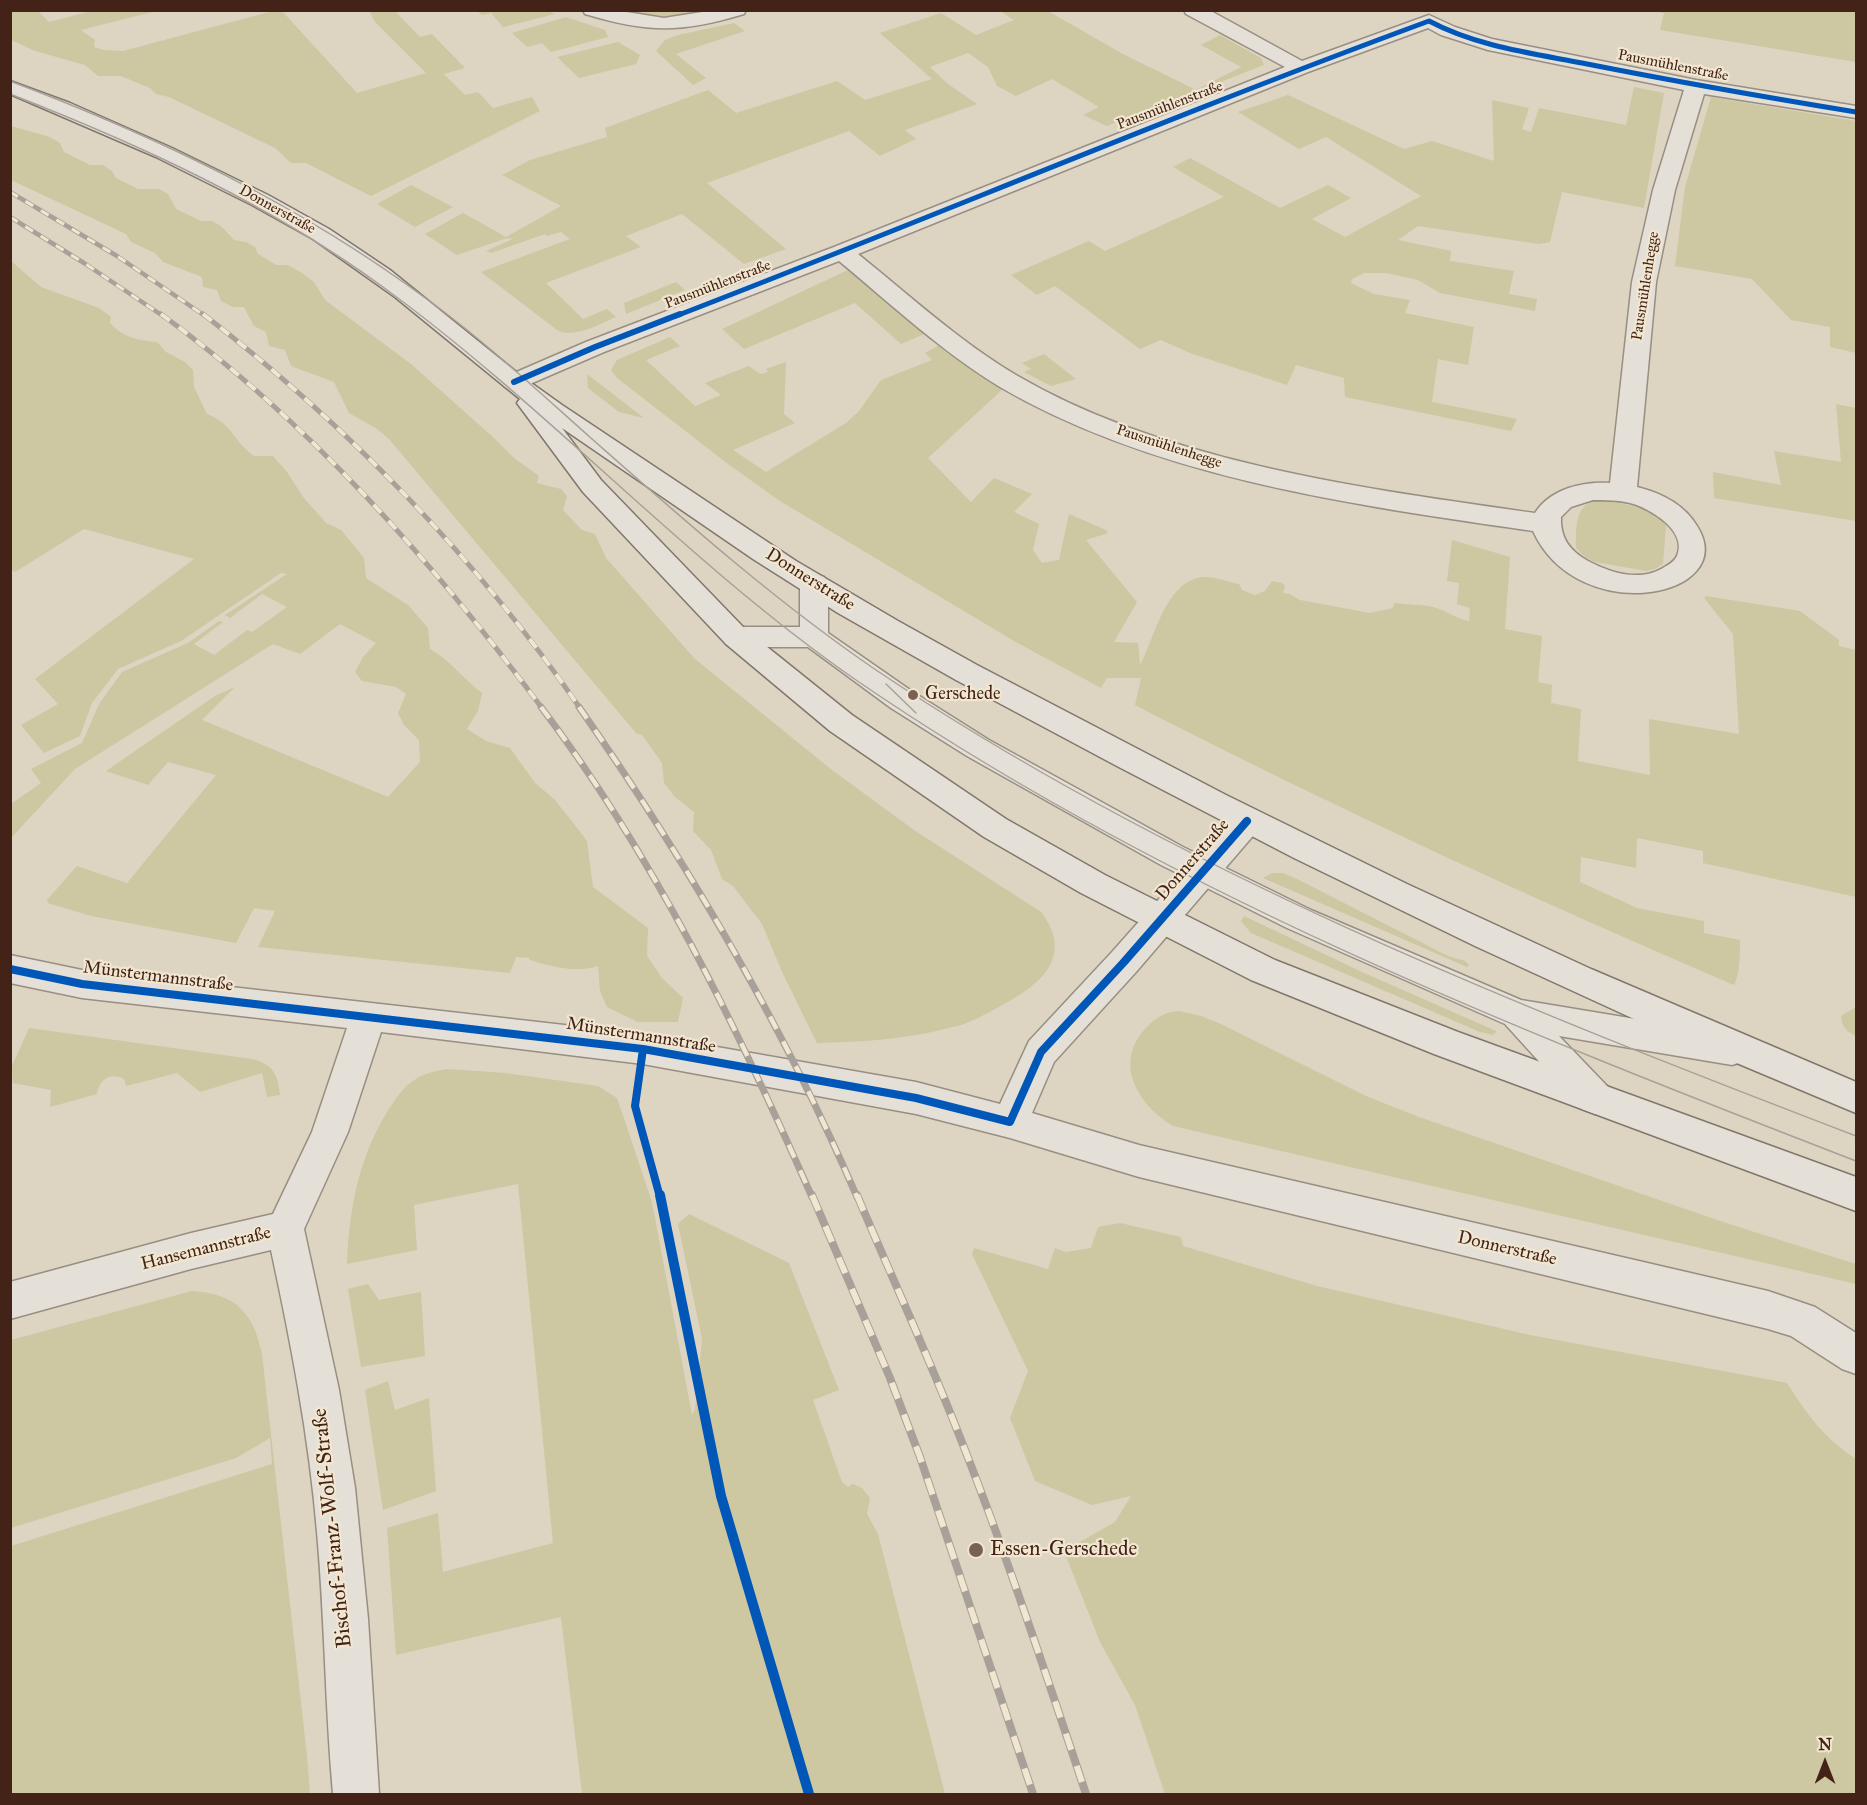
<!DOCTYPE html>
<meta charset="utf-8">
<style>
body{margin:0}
#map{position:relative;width:1867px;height:1805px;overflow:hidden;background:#ded4c2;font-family:"IM FELL Great Primer",serif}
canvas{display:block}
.frame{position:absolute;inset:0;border:12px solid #432317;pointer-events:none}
.north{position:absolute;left:1795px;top:1733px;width:60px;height:60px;-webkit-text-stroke:4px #f1e6d0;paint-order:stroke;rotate:0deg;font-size:16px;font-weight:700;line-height:24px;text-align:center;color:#432317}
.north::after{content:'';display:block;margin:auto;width:21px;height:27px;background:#432317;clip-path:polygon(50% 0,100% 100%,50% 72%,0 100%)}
</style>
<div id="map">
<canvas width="1867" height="1805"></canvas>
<div class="frame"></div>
<div class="north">N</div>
</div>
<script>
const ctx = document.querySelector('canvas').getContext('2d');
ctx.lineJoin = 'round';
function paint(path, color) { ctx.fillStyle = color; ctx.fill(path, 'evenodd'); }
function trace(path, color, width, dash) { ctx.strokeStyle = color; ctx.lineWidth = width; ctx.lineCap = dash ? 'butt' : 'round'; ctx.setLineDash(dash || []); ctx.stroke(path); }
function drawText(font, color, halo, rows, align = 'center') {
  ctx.font = font + ' "IM FELL Great Primer",serif'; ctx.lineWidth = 4.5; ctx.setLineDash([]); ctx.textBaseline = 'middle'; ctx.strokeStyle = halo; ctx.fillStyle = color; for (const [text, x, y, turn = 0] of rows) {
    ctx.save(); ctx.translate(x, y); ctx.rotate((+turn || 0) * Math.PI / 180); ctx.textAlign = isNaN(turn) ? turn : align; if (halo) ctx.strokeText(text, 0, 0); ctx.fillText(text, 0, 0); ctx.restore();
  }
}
paint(new Path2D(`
 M544 10 555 14 503 27 491 13 482 15 477 11Z
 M10 11H38L49 22 91 11H157L81 30 95 40 94 47 103 50 123 51 273 11H282L357 93 426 73 375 22 369 11H395L420 37 432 34 465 68 444 74 465 95 478 92 493 108 532 97 540 111 371 196 306 163H291L275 148 169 97 156 94 150 88 121 76H98L85 65 35 51 11 40Z
 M601 11H736L680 25 652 29Z
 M1000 11H1048L1121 53 1196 90 1241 67 1201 45 1220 35 1261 58 1264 65 1107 126 1083 115 1099 107 1052 79 1016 96 997 86 988 67 968 53 930 67 948 84 977 104 905 130 916 139 880 156 849 131 707 183 786 249 744 264 682 214 626 236 641 247 546 283 583 319 607 309 616 317C599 324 575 339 557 330L481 272 570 239 561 232 547 236 545 234 491 253 486 251 513 239 507 238 457 255 425 234 463 213 506 237 561 206 502 175 530 160 607 137 605 128 708 90 736 113 837 81 865 100 932 79 880 33 941 13 976 35 1014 20Z
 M1651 11H1856V62L1660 30 1664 13Z
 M566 17 605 30 608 37 551 52 542 43 527 47 512 33Z
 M734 23 745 31 676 54 706 78 693 85 656 51 665 40 678 35Z
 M618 42 640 55 636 64 579 78 557 57Z
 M1634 87 1664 93 1644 208 1562 192 1550 242 1539 244 1418 226 1398 240 1451 251 1450 261 1514 271 1509 294 1537 299 1535 311 1440 293 1418 280 1386 273H1364L1352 279 1351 283 1374 294 1410 300 1405 313 1474 327 1468 365 1438 359 1432 402 1517 419 1511 431 1345 397 1344 378 1296 365 1287 385 1190 353 1161 340 1140 349 1055 286 1037 295 1011 275 1089 241 1105 251 1224 197 1173 167 1190 158 1280 208 1328 185 1351 198 1312 219 1345 237 1421 196 1326 137 1299 149 1238 112 1288 95 1404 149 1432 141 1494 161 1492 100 1529 108 1522 129 1531 132 1539 108 1626 125Z
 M1711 97 1856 121V353L1830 347V327L1791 320 1752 279 1675 266 1685 187Z
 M11 126 50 137 60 143 64 152 90 165H103L112 171 116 178 138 189H159L168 194 176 209 201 221H212L221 226 234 240 246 242 255 247 258 254 276 265H288L302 273 314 282 325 300 411 364 494 438 514 458 539 476 537 483 561 489 567 496 563 510 582 530 595 534 606 558 695 659 832 770 914 830 1041 912C1077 959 1036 988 995 1009 982 1016 968 1024 953 1027 909 1039 863 1042 817 1043L783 974 762 924 733 886 722 879 711 850 693 831 694 812 675 797 664 783 662 763 642 735 636 733 389 439 377 429 349 413 334 382 291 366 285 350 269 346 266 332 254 326 244 307H233L221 301 217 290 203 287 202 277 163 262 155 253 131 242 126 234 11 180Z
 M411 185 453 207 415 227 377 204Z
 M11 261 41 287 99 308 111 317 110 323C122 337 139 341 157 342L166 352 185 362 193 370 194 387 207 414C234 425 232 440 254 456H273L287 472 303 497 326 523 341 530 364 558 366 578 408 605 428 628 430 649C450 660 463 679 482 693L478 711 467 729 486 741 510 748 535 783 554 799 571 820 587 841 593 887 648 928 647 956 662 978 683 998 678 1022H638L607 1007 600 991 598 966C575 973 553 967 530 960L529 958 516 957 510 973 258 947 275 911 254 908 236 943 91 916 48 903 47 900 77 866 127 883 216 775 168 762 148 785 106 771 215 696 235 687 202 720 388 797 420 762 419 740 404 725 398 713 406 694 396 687 362 681 355 672 363 657 376 643 340 624 300 654 273 644 75 769 11 838V804L41 783 31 769 82 743 99 704 122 672 188 643 219 621 223 622 194 644 214 655 247 630 252 632 287 607 262 594 230 618 225 615 287 574 281 573 181 641 118 669 92 703 80 736 44 753 21 725 58 704 35 679 194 559 84 529 15 572 11 569Z
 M848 270 1003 389 928 458 971 502 994 478 1032 494 1014 512 1039 524 1033 550 1042 563 1059 560 1069 514 1106 530 1108 533 1086 540 1137 602 1114 642 1138 643 1140 665C1155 638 1165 581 1203 577 1213 576 1228 582 1239 584L1242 590 1255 595 1265 591 1272 581 1282 583 1285 586 1283 593 1290 594 1300 600 1370 613 1393 608 1394 603C1407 605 1421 604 1433 607 1446 610 1456 619 1469 621L1470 608 1457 604 1459 583 1447 581 1452 540 1510 557 1505 629 1542 636 1538 682 1552 685 1551 703 1581 709 1578 761 1650 775 1649 719 1739 734 1733 634 1704 598 1706 596 1800 611 1839 640V646L1856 650V897L1703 863V851L1637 838 1636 868 1581 857 1580 882 1637 908 1704 921V933L1740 940C1740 954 1740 973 1734 985 1539 902 1347 813 1158 717L1135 705 1141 678H1107L1101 688 1014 641 780 501 728 464 617 378 611 370 617 360 670 337 680 346 646 360 695 406 721 395 705 383 749 366 760 374 768 372 766 369 786 362 784 414 795 423 733 450 766 472 846 423 859 411 881 380 932 360 925 353 941 344 927 333 901 344 855 303 744 349 722 329Z
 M676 282 685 290 626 314 624 303Z
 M1044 354 1076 379 1051 386 1024 372 1031 369 1022 363Z
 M587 373V374L644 418 619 412 588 388Z
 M1836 404 1856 408V521L1714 498 1713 472 1781 485 1774 451 1841 462Z
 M1594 501C1614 501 1656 507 1666 525L1663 564 1655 569 1646 571 1595 562 1586 558 1576 548C1576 531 1574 507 1594 501Z
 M1272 873H1283L1297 879 1448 956 1465 961 1469 965 1467 967 1263 878Z
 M1244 916 1362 972 1496 1031V1032L1493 1035 1480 1032 1251 933 1241 921Z
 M1856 1007V1036C1846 1031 1842 1027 1841 1016Z
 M1179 1011 1201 1016 1221 1024 1366 1096 1419 1117 1726 1223 1856 1264V1284L1173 1126C1140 1106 1113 1066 1144 1030 1154 1019 1163 1012 1179 1011Z
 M29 1028 252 1059C272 1064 278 1073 280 1095L267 1097 262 1073 200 1092 177 1073 126 1086 124 1079C111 1072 99 1079 97 1094L50 1107 51 1090 13 1083 12 1066Z
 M448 1069 505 1073 598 1086 617 1098 652 1202 692 1415 695 1410 702 1339 678 1224 689 1214 789 1263 839 1390 813 1400 842 1482 848 1487 853 1484 862 1488 870 1498 867 1514 878 1534 945 1794H582L561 1617 396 1655 387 1528 438 1513 443 1572 553 1543 518 1184 414 1205 417 1250 347 1264C349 1209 359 1156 389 1109 396 1099 403 1087 413 1081 424 1073 435 1071 448 1069Z
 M1120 1223 1181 1237 1183 1246 1317 1286 1530 1335 1787 1383C1809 1417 1822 1436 1856 1459V1794H1165L1135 1705 1100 1642 1064 1551 1115 1522 1131 1496 1092 1505 1035 1481 1010 1418 1028 1371 972 1254 974 1248 1048 1269 1055 1248 1066 1252 1091 1248 1098 1227Z
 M368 1284 379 1300 421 1292 425 1356 361 1367 348 1289Z
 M192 1291C236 1294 253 1312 262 1354L307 1756 310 1794H11V1546L272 1464 270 1438 236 1458 11 1528V1340Z
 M388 1381 395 1410 429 1398 436 1491 383 1510 365 1390Z`), '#cdc7a2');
const lane = new Path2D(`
 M814 574 824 577 828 584V633L913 692 989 740 1183 847 1311 910 1521 1000 1732 1035 1744 1039 1750 1050 1744 1061 1732 1065 1559 1036 1608 1087 1613 1098 1608 1109 1595 1114 1582 1109 1505 1024 1287 928 1161 865 967 756 891 708 808 647H736L726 644 722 637 726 630 736 627H800V584L804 577Z`);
const street = new Path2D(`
 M583 10H614L664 18 715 10H746L744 14C681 33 648 33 585 14Z
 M1184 10H1209L1302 61 1429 15 1455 27 1492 39 1696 80 1856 106V118L1704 94 1675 190 1656 282 1637 487C1661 493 1684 504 1697 526 1742 597 1578 630 1533 531 1355 505 1158 479 1000 387 942 352 891 304 839 261L604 352 523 387 514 390 505 387 501 382 505 377 586 342 834 247 1285 67 1186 14ZM1428 28 1441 35 1488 50 1684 90 1653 190 1632 282 1610 483C1583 481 1550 489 1535 513 1365 489 1166 463 1016 375 959 341 910 296 858 254L1308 72ZM1593 500C1605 500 1618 500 1630 503 1650 508 1688 531 1677 556 1674 562 1668 565 1663 568 1639 582 1611 573 1588 561 1570 551 1560 538 1561 517L1571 507Z
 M1247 809 1258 812 1263 821 1258 830 1136 972 1054 1062 1032 1113 1139 1145 1768 1291 1815 1307 1856 1333V1374L1842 1369 1791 1336 1768 1329 1139 1177 1010 1138 916 1114 643 1064 381 1032 348 1132 304 1229 339 1390 355 1488 368 1619 379 1794H333C325 1707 325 1619 317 1532 309 1437 291 1343 271 1250L191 1269 10 1319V1282L191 1233 273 1214 312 1132 347 1028 82 998 10 983V955L82 970 643 1034 916 1082 1000 1104 1029 1041 1112 952 1236 812Z`);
const secondary = new Path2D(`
 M10 81 70 103 172 148 268 195 329 229 390 270 520 375 562 405 796 561 898 621 977 665 1226 795 1407 884 1591 969 1856 1082V1113L1658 1030 1475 946 1294 858 1115 765 956 680 838 613 753 559 562 428 601 480 746 630 852 715 1006 819 1105 875 1275 960 1458 1032 1856 1177V1211L1434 1054 1251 980 1081 893 984 837 830 731 726 644 583 492 517 403 520 399 395 297 313 239 252 205 156 157 10 94Z`);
trace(lane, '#988e82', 3);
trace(street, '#988e82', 3);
trace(secondary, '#81766c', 3);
paint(lane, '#e5e0d7');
paint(street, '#e5e0d7');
paint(secondary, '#e5e0d7');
trace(new Path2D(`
 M10 81C158 137 300 205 428 300 486 342 539 392 592 439 684 520 775 601 876 670 1179 873 1517 1006 1856 1136
 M10 94C141 145 269 204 383 287 549 408 687 563 856 680 1163 891 1510 1027 1856 1161
 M886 684 916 713`), '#a8a199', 1.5);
const railFar3 = new Path2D(`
 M10 192 117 256 205 316
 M10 217 84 263 163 316`);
const railFar2 = new Path2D(`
 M161 314C309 422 433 562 542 708
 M203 314C346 424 477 559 580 708`);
const railFar1 = new Path2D(`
 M541 707C654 856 737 1027 812 1197
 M579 707C687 862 782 1023 857 1197`);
const rail = new Path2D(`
 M812 1195 890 1378 920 1457 1033 1794
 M857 1195C886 1264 917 1331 945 1400 998 1529 1042 1662 1086 1794`);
trace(railFar3, '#a8a199', 4.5);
trace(railFar2, '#a8a199', 5);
trace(railFar1, '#a8a199', 7);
trace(rail, '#a8a199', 8);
trace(railFar3, '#f1e6d0', 3, [9]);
trace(railFar2, '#f1e6d0', 4, [11]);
trace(railFar1, '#f1e6d0', 4.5, [14]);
trace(rail, '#f1e6d0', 6, [17]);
trace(new Path2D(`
 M676 316C928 219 1176 114 1429 21 1476 46 1530 53 1582 63 1673 81 1764 97 1856 112`), '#0057b8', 5);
trace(new Path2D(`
 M514 382 595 347 680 314`), '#0057b8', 6);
trace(new Path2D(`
 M10 969 82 984 643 1049 916 1098 1010 1122 1041 1052 1124 962 1247 821
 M643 1049 635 1106 660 1197`), '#0057b8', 8);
trace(new Path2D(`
 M660 1195 721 1496 809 1794`), '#0057b8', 10);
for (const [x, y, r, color] of [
 [913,695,6,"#796153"],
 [976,1550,8,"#796153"]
]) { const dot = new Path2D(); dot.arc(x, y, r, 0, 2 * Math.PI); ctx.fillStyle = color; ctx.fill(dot); trace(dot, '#f1e6d0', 2); }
drawText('15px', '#432317', '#f1e6d0', [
 ["Pausmühlenstraße",1673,66,11],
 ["Pausmühlenstraße",1170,106,-21],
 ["Donnerstraße",277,210,29],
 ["Pausmühlenstraße",718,285,-21],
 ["Pausmühlenhegge",1646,286,-81],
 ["Pausmühlenhegge",1169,447,18]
]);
drawText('18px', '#432317', '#f1e6d0', [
 ["Donnerstraße",810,580,32],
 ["Donnerstraße",1193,860,-49],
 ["Münstermannstraße",158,977,7],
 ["Münstermannstraße",641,1036,9],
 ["Hansemannstraße",206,1249,-14],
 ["Donnerstraße",1507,1249,13]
]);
drawText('18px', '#432317', '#f1e6d0', [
 ["Gerschede",925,695]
], 'left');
drawText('21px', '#432317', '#f1e6d0', [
 ["Bischof-Franz-Wolf-Straße",333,1528,-96]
]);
drawText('21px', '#432317', '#f1e6d0', [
 ["Essen-Gerschede",990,1550]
], 'left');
</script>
